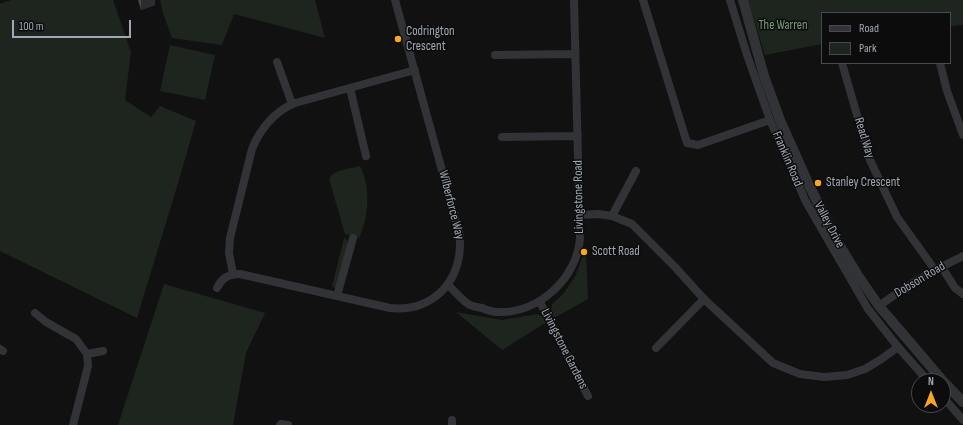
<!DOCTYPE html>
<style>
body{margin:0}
#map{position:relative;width:963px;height:425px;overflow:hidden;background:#111112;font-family:"Sofia Sans Condensed",sans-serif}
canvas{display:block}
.legend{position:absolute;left:821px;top:12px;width:130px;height:52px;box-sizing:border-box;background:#0c0c0d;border:1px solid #484a4f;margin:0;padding:5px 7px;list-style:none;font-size:12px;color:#a1a8b3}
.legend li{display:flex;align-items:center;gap:8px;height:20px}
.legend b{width:20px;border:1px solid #484a4f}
.north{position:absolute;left:911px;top:373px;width:40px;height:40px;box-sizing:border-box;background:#0c0c0d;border:1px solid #484a4f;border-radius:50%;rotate:0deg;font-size:11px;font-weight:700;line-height:16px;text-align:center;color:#a1a8b3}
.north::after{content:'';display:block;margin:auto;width:14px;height:18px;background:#f6a725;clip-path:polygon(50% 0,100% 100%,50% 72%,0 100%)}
.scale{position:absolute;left:12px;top:20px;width:119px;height:18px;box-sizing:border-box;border:2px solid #a1a8b3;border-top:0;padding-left:5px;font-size:12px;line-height:14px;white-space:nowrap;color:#a1a8b3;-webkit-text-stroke:3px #0c0c0d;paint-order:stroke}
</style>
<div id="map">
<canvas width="963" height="425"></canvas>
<ul class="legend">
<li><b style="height:5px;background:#323337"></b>Road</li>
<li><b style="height:11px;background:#1d251e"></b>Park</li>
</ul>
<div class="north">N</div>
<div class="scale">100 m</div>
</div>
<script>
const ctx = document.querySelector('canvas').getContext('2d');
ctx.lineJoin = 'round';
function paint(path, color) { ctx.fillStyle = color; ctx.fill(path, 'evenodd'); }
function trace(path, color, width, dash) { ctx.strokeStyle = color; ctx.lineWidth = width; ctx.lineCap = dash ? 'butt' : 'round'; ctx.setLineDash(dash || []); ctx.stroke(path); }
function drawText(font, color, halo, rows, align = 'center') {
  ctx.font = font + ' "Sofia Sans Condensed",sans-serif'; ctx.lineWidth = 3; ctx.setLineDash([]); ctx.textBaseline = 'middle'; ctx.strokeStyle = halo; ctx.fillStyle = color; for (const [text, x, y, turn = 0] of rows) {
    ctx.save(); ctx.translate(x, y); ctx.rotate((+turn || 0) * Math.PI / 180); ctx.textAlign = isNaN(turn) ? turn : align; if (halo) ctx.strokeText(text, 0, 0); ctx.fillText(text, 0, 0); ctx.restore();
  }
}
paint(new Path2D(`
 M11 0H113L131 52 125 100 151 117 160 106 196 121 179 180 137 318 0 251V4Z
 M160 0H315L325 38 234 14 222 45 172 38 163 13Z
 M748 0H963V25L950 26V13H822V44L765 55Z
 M170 45 215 55 205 100 160 91Z
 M360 166C371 187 369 217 359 238L345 234 329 179C334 169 350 169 360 166Z
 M344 238 346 239 348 242 337 288 332 287Z
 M584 253H586L588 299 554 318 551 313 552 304 563 294 575 277Z
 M164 284 265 313 246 353 233 425H118Z
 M456 312 502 320 538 314 543 317 547 322 502 350Z`), '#1d251e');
trace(new Path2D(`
 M643 0 687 143 698 145 770 120
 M730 0 747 55 770 120 806 202 868 309 898 347 928 381
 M495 55 575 54
 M277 62 292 104
 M842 63 870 160 897 217 935 270
 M940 63 947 91 963 135
 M350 88 366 156
 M502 137 578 136
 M580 215 598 214 612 216 632 224 675 267 704 299 773 363 800 374 824 377 847 375 865 369 880 360 898 347
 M612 216 636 171
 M941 266 955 288 963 294
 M233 274 229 253 230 238 252 149C260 129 275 111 295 103L415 70
 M448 285C454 290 463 302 470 305 474 307 478 307 482 308 487 310 492 312 497 312 538 314 577 279 580 238L574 0
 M217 288C222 278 228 274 240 274L390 308C436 313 466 276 459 232L395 0
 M337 296 353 238
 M540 302 588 396
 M879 306C905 286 933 270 963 256
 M35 313 46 322 76 339 87 354 103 351
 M656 348 704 299
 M0 349 3 351
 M943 397 963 420
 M73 425 88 366 87 354
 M280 425 281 424 288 425
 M452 425V420`), '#323337', 8);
trace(new Path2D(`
 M743 0 764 76 780 120 809 185 834 236 859 277 879 306 943 381
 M943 381 963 402`), '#323337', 10);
paint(new Path2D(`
 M138 0H155V5L141 10Z`), '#44454a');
paint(new Path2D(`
 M141 0H155V5L141 10Z`), '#2b2c2f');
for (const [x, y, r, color] of [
 [398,39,4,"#f6a725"],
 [818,183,4,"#f6a725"],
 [584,252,4,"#f6a725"]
]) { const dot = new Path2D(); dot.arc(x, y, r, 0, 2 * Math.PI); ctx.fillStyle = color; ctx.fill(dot); trace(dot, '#0c0c0d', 1.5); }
drawText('13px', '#789f78', '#0c0c0d', [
 ["The Warren",783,26]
]);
drawText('13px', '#a1a8b3', '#0c0c0d', [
 ["Codrington",406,32],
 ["Crescent",406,47],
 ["Stanley Crescent",826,183],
 ["Scott Road",592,252]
], 'left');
drawText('13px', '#a1a8b3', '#0c0c0d', [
 ["Read Way",864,138,73],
 ["Franklin Road",787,159,67],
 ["Livingstone Road",579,197,-91],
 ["Wilberforce Way",451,205,76],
 ["Valley Drive",829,225,62],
 ["Dobson Road",920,280,-31],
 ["Livingstone Gardens",564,349,63]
]);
</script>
